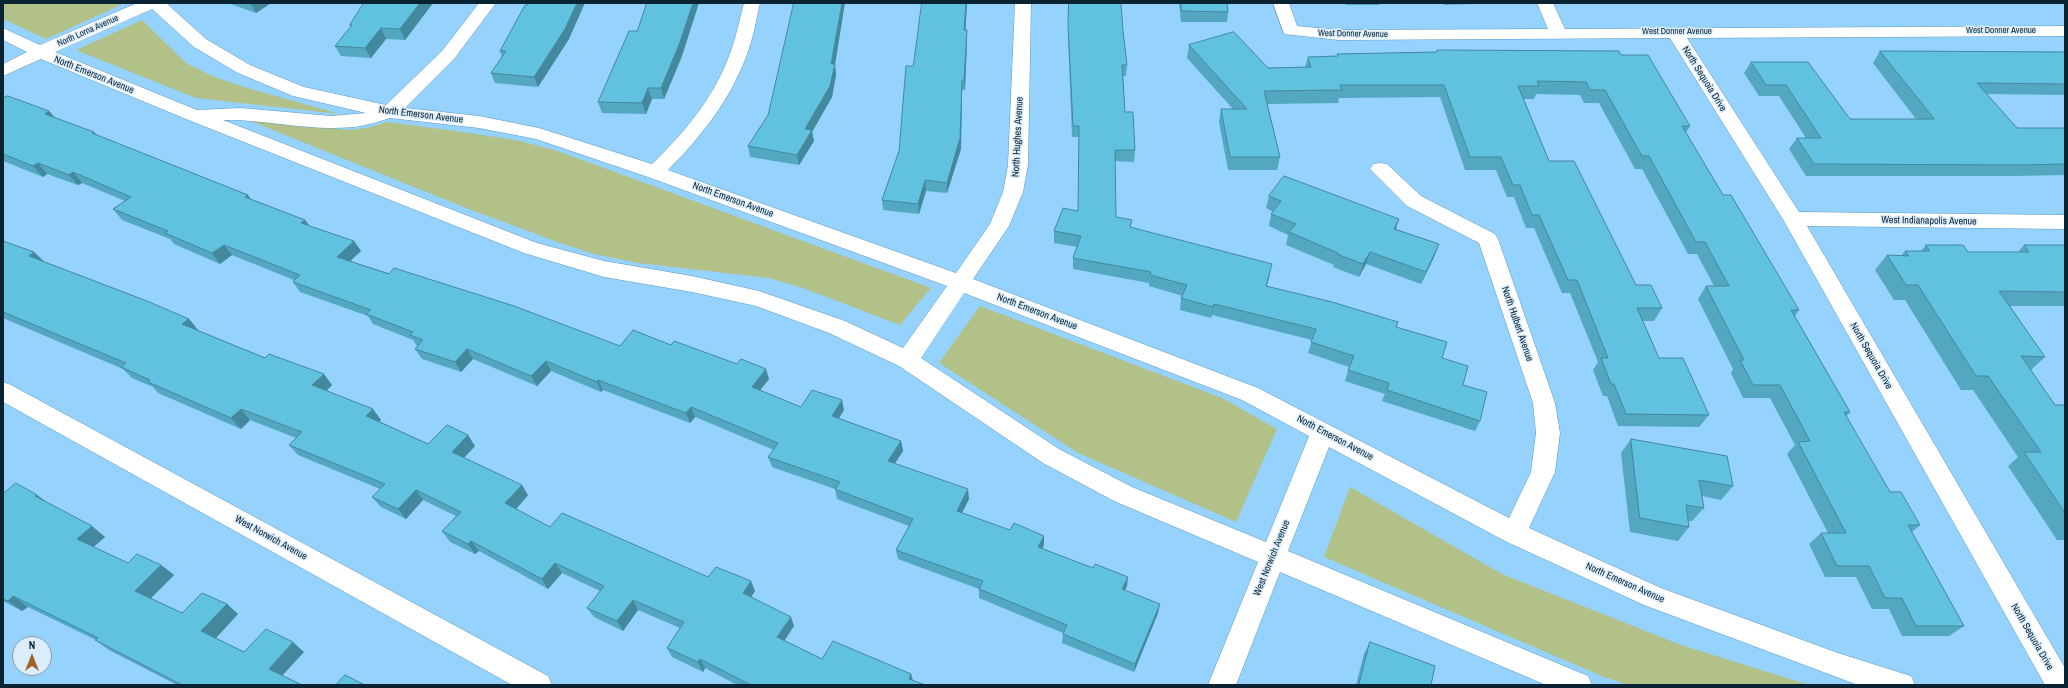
<!DOCTYPE html>
<style>
body{margin:0}
#map{position:relative;width:2068px;height:688px;overflow:hidden;background:#95d2fe;font-family:"Archivo Narrow",sans-serif}
canvas{display:block}
.frame{position:absolute;inset:0;border:4px solid #0a2333;pointer-events:none}
.north{position:absolute;left:12px;top:636px;width:40px;height:40px;box-sizing:border-box;background:#dbedfa;border:1px solid #879caa;border-radius:50%;rotate:0deg;font-size:11px;font-weight:700;line-height:16px;text-align:center;color:#0a2333}
.north::after{content:'';display:block;margin:auto;width:14px;height:18px;background:#a06227;clip-path:polygon(50% 0,100% 100%,50% 72%,0 100%)}
</style>
<div id="map">
<canvas width="2068" height="688"></canvas>
<div class="frame"></div>
<div class="north">N</div>
</div>
<script>
const ctx = document.querySelector('canvas').getContext('2d');
ctx.lineJoin = 'round';
function paint(path, color) { ctx.fillStyle = color; ctx.fill(path, 'evenodd'); }
function trace(path, color, width, dash) { ctx.strokeStyle = color; ctx.lineWidth = width; ctx.lineCap = dash ? 'butt' : 'round'; ctx.setLineDash(dash || []); ctx.stroke(path); }
function drawText(font, color, halo, rows, align = 'center') {
  ctx.font = font + ' "Archivo Narrow",sans-serif'; ctx.lineWidth = 3; ctx.setLineDash([]); ctx.textBaseline = 'middle'; ctx.strokeStyle = halo; ctx.fillStyle = color; for (const [text, x, y, turn = 0] of rows) {
    ctx.save(); ctx.translate(x, y); ctx.rotate((+turn || 0) * Math.PI / 180); ctx.textAlign = isNaN(turn) ? turn : align; if (halo) ctx.strokeText(text, 0, 0); ctx.fillText(text, 0, 0); ctx.restore();
  }
}
paint(new Path2D(`
 M3 3H125L46 39 3 19Z
 M142 20 186 63 212 76 244 87 340 114 196 98 76 50Z
 M243 118 348 130 367 128 387 122 463 132 515 140 555 150 931 288 900 325 803 288 769 278 638 263 594 254 560 243 466 208Z
 M980 306 1222 398 1277 429 1236 522 1078 453 939 363Z
 M1350 487 1502 574 1681 645 1809 685H1628L1604 677 1324 557Z`), '#b1c188');
const minor = new Path2D(`
 M137 3H166L206 39 250 65 304 87 386 105 442 51 479 3H496L454 59 405 108 479 116 539 128 652 164C684 133 713 99 729 56 736 39 739 21 744 3H760C756 21 753 39 746 57 730 100 701 137 668 170L956 273 990 224 1003 192 1008 165 1015 3H1031L1028 165 1023 192 1009 226 973 279 1258 388 1509 518 1531 472 1536 433 1533 403 1479 243 1407 206 1370 169 1373 164 1380 163 1387 164 1421 196 1495 234 1498 239 1555 403 1560 433 1555 472 1529 528 1661 588 1838 653 1911 676 1915 685H1858L1644 605 1505 541 1329 447 1288 551 1588 676 1592 685H1546L1280 572 1236 685H1208L1258 562 1114 501 1043 463 899 366 829 333 756 306 692 292 604 277 524 253 186 119 41 59 3 76V64L27 52 3 40V28L40 45ZM152 9 194 47 238 73 293 96 366 113 331 116 241 108 197 110 55 52ZM390 118 479 128 536 139 648 177 947 286 903 348 845 321 759 291 692 276 604 261 537 243 223 120C268 119 315 133 361 126 371 124 381 121 390 118ZM964 293 1242 400 1309 436 1266 542 1132 487 1059 449 921 358Z
 M1273 3H1289L1297 26 1339 30 1548 29 1537 3H1553L1565 29 2065 26V36L1687 38 1799 212 2065 215V229L1807 226 2065 668V685H2045L1784 221 1670 38 1339 40 1284 34Z
 M3 382 11 385 548 676 552 685H512L3 402Z`);
trace(minor, '#5c97c1', 1);
paint(minor, '#fff');
paint(new Path2D(`
 M228 3H271L256 13Z
 M364 3H433L405 40 386 39 371 58 341 56 335 46 351 26 350 25Z
 M967 3 965 30H967V41L965 90H962L961 149 947 193 926 191 919 214 883 210 882 200 899 151 913 66Z
 M1069 3 1123 31 1127 65 1126 76H1123L1125 112 1135 150 1134 162 1115 161 1116 217 1131 227 1270 275 1267 286 1396 327 1442 358 1463 385 1480 421 1475 431 1382 401 1385 394 1345 381 1349 367 1308 353 1312 340 1212 315 1211 318 1180 310 1181 298 1183 296 1149 286V283L1073 269V258L1077 247 1054 243V231L1078 211 1079 137H1072L1068 37Z
 M1179 3H1227L1228 12 1227 22H1181Z
 M1345 3H1380L1379 5H1346Z
 M1444 3H1476L1475 4 1444 5Z
 M569 39 538 87 495 83 491 73 502 57 500 51Z
 M1189 45 1268 68 1305 67 1308 57 1337 56V54L1436 52 1437 50 1621 55 1690 126 1686 133 1723 195 1799 310 1795 316 1850 412 1846 417 1890 492 1920 525 1912 532 1964 626 1949 636H1902L1889 609H1872L1856 577H1825L1809 544 1821 533H1828L1787 454 1795 445 1770 398H1743L1731 373 1733 369 1698 299 1706 286H1714L1697 254H1688L1642 169H1635L1599 103H1584L1580 95 1536 94 1534 99H1524L1549 161 1636 285 1662 308 1654 321H1643L1659 358 1709 415 1699 427 1618 426 1607 396H1603L1593 370 1598 362 1570 293H1562L1534 228H1526L1514 197H1507L1496 170H1465L1440 97 1339 98 1338 103 1267 104 1280 157 1277 170H1228L1219 122 1221 109H1233L1187 58Z
 M1880 51 2065 52V95L1987 94 2017 128H2065V175L2013 176H1806L1789 149 1797 138H1806L1779 96H1759L1744 73 1751 62 1850 119H1916L1873 63Z
 M682 56 664 99H652L646 114 602 113 598 102Z
 M835 65 836 75 832 97 812 132 814 141 799 165 750 157 748 146Z
 M3 98 49 111 55 118 251 199 305 220 310 226 354 241 361 251 350 261 620 346 671 345 769 379 760 390 801 407 844 410 839 418 901 441 903 451 894 464 969 499 962 513 1044 545 1042 548 1127 586 1125 590 1158 613 1134 672 1062 643 1063 634V633L979 598V589L898 559 896 550 909 526 837 499 835 489 772 467 768 457 774 450 695 417 690 423 603 390 601 392 551 371 537 386 473 359 461 372 422 359 415 349 418 346H417L413 340 373 324 368 316 300 292 293 282 294 280 232 255 220 264 174 244 170 239 122 220 113 209 125 201 82 183 78 185 47 174 43 177 3 161Z
 M1269 196 1396 229 1439 244 1434 257 1421 284 1366 264 1359 277 1333 267 1334 265 1286 245 1288 235 1269 226 1271 214 1273 212 1266 208Z
 M3 241 34 252 45 262 189 319 198 330H197L332 385 326 391 381 420 379 421 428 444 475 446 464 458 528 495 516 509 550 527 708 577 755 591 751 597 794 626 784 640 822 659 911 674 913 680 925 685H737L705 668 703 672 672 657 667 648 680 628 638 610 623 631 594 617 587 608 600 591 562 573 548 589 479 551 475 554 450 542 442 531 456 516 423 500 406 519 381 507 372 497 380 489 298 455 289 445 296 438 250 420 241 429 158 393 153 387 132 378 123 369 3 318Z
 M1926 245 1968 252H2018L2024 245H2065V306H2010L2045 357 2031 370 2055 405H2065V540H2057L2008 466 2018 457 1973 390H1961L1905 300H1894L1875 270 1887 255 1901 256 1905 251H1921Z
 M1631 439 1733 486 1721 500 1702 496 1704 508 1692 521H1688L1689 527 1678 541 1630 532 1621 453Z
 M3 494 37 495 48 503 105 537 93 547 128 563 161 565 174 575 151 598 182 613 227 604 238 614 216 638 244 652H304L282 675 302 685H177L109 650 95 640H96L28 607 22 611 3 601Z
 M1370 642 1431 685H1356L1364 654Z`), '#53a7c1');
paint(new Path2D(`
 M250 3H271L256 13Z
 M420 3H433L405 40 400 29Z
 M577 3H585L569 39 538 87 534 77Z
 M693 3H699L682 56 664 99 661 88Z
 M842 3H845L835 65 836 75 832 97 812 132 814 141 799 165 797 155 805 129 831 64Z
 M966 3H967L965 41 964 30Z
 M381 28 386 39 371 58 365 48Z
 M967 30V41L965 90 964 80Z
 M962 80V90L961 149 947 193V183Z
 M648 88 652 99 646 114 642 103Z
 M49 111 58 121 45 114Z
 M94 132 103 142 92 133Z
 M38 163 47 174 43 177 33 166Z
 M73 172 82 183 78 185 69 175Z
 M925 180 926 191 919 214 918 204Z
 M248 195 255 205 245 197Z
 M1399 219 1395 232 1394 229Z
 M305 220 312 230 301 223Z
 M354 241 361 251 344 267 337 257Z
 M1439 244 1434 257 1421 284 1426 272Z
 M224 245 232 255 220 264 212 253Z
 M34 252 45 263 29 256Z
 M1370 252 1366 264 1359 277 1363 264Z
 M1214 304 1212 315 1211 318 1213 307Z
 M189 319 198 330 192 335 182 324Z
 M467 349 473 359 461 372 455 362Z
 M546 361 551 371 537 386 531 376Z
 M766 369 769 379 755 397 752 387Z
 M324 374 332 385 321 396 312 385Z
 M598 380 603 390 601 392 597 382Z
 M842 400 844 410 834 426 832 416Z
 M691 407 695 417 690 423 686 413Z
 M241 409 250 420 241 429 231 418Z
 M373 409 381 420 374 426 366 416Z
 M468 435 475 446 459 463 452 452Z
 M901 441 903 451 890 471 888 461Z
 M522 485 528 495 512 514 505 503Z
 M968 489 969 499 958 521 957 511Z
 M416 490 423 500 406 519 398 509Z
 M37 495 50 505 35 496Z
 M92 526 105 537 90 550 77 539Z
 M1044 536V545L1038 556V547Z
 M471 541 479 551 475 554 468 544Z
 M555 563 562 573 548 589 542 579Z
 M161 565 174 575 148 601 135 591Z
 M1128 577 1127 586 1121 598 1122 589Z
 M751 581 755 591 747 603 743 593Z
 M13 596 28 607 22 611 8 601Z
 M633 600 638 610 623 631 617 621Z
 M227 604 238 614 213 641 201 631Z
 M1160 604 1158 613 1134 672 1135 664Z
 M791 617 794 626 781 646 777 637Z
 M293 642 304 652 280 678 269 669Z
 M700 659 705 668 703 672 698 662Z
 M911 674 913 683 909 679Z`), '#44889d');
const building = new Path2D(`
 M364 3H420L400 29 381 28 365 48 335 46 352 25H350Z
 M528 3H577L565 29 534 77 491 73 506 51H500L525 5H527Z
 M647 3H693L679 45 661 88H648L642 103 598 102 629 31H637Z
 M794 3H842L831 64H835L830 86 805 129 812 130 797 155 748 146 768 115Z
 M922 3H966L964 30H967L964 80H962L960 138 947 183 925 180 918 204 882 200 899 151 906 66H913Z
 M1069 3H1121L1123 31 1127 65H1122L1125 112H1133L1135 150H1115L1116 217 1132 220 1130 227 1272 264 1266 286 1332 302 1398 322 1396 327 1447 342 1442 358 1468 366 1463 385 1487 392 1480 421 1387 390 1389 383 1348 370 1354 356 1311 342 1316 329 1214 304 1213 307 1181 298 1187 285 1150 275 1151 272 1073 258 1081 236 1054 231 1063 208 1078 211 1079 126H1073L1068 25Z
 M1181 3H1227L1228 12 1182 11Z
 M1234 32 1268 68 1311 67 1308 57 1338 56 1337 54 1437 52V50L1619 51 1621 55H1648L1690 126H1682L1723 195H1731L1799 310H1791L1850 412H1844L1890 492H1901L1920 525H1908L1964 626H1916L1902 598H1885L1869 566H1837L1821 533H1846L1798 442 1810 441 1780 385H1753L1740 360H1744L1706 286H1729L1705 242H1696L1649 156H1642L1605 90H1590L1586 82 1537 81 1539 86H1518L1549 161H1574L1636 285H1651L1662 308H1637L1659 358H1683L1709 415 1626 414 1614 384H1611L1601 358H1608L1577 280H1568L1539 215H1532L1520 185H1513L1501 157H1470L1444 85H1340L1342 90 1264 91 1280 157H1230L1221 109H1247L1189 45Z
 M1880 51 2065 52V84L1977 83 2017 128H2065V164L2022 165 1814 164 1797 138H1821L1786 85H1766L1751 62H1808L1850 119H1934Z
 M8 96 49 111 45 114 94 132 92 133 248 195 245 197 305 220 301 223 354 241 337 257 389 274 394 268 514 306 620 346 633 330 671 345 674 341 737 364 741 359 766 369 752 387 801 407 812 390 842 400 832 416 901 441 888 461 968 489 957 511 1010 530 1014 523 1044 536 1038 547 1093 568 1095 564 1128 577 1122 589 1160 604 1135 664 1063 634 1067 625 979 589 983 581 896 550 913 519 835 489 840 482 768 457 778 443 691 407 686 413 598 380 597 382 546 361 531 376 467 349 455 362 415 349 423 340 410 335 413 332 366 314 371 310 293 282 300 275 224 245 212 253 165 233 168 231 113 209 131 197 73 172 69 175 38 163 33 166 3 154V98Z
 M1284 176 1399 219 1394 229 1439 244 1426 272 1370 252 1363 264 1337 254 1338 253 1289 232 1296 224 1271 214 1281 201 1269 196Z
 M3 241 34 252 29 256 147 301 189 319 182 324 265 358 269 354 324 374 312 385 373 409 366 416 428 444 447 425 468 435 452 452 522 485 505 503 550 527 562 513 708 577 716 567 751 581 743 593 791 617 777 637 822 659 833 641 911 674 909 679 925 685H798L794 684 793 685H751L700 659 698 662 667 648 684 622 633 600 617 621 587 608 604 586 555 563 542 579 471 541 468 544 442 531 461 512 416 490 398 509 372 497 385 484 289 445 302 432 241 409 231 418 148 382 150 380 121 367 126 363 3 312Z
 M1926 245H1963L1968 252H2029L2024 245H2065V292L1999 291 2045 357 2021 356 2055 405H2065V513L2024 452H2041L1988 376H1976L1918 285H1906L1887 255 1909 256 1905 251H1929Z
 M1631 439 1727 456 1733 486 1699 480 1704 508 1686 505 1689 527 1640 518Z
 M16 483 37 495 35 496 92 526 77 539 128 563 137 554 161 565 135 591 182 613 202 593 227 604 201 631 244 652 266 629 293 642 269 669 302 685H182L95 640 98 638 13 596 8 601 3 599V494Z
 M1370 642 1435 666 1431 685H1359Z
 M345 675 365 685H336Z`);
paint(building, '#61c2e0');
trace(building, '#44889d', 1);
drawText('9px', '#0a2333', '#dbedfa', [
 ["North Lorna Avenue",88,31,-24],
 ["West Donner Avenue",2001,31],
 ["West Donner Avenue",1677,32],
 ["West Donner Avenue",1353,34,1]
]);
drawText('10px', '#0a2333', '#dbedfa', [
 ["North Emerson Avenue",94,75,22],
 ["North Sequoia Drive",1704,79,58],
 ["North Emerson Avenue",421,115,7],
 ["North Hughes Avenue",1018,137,-87],
 ["North Emerson Avenue",733,200,20],
 ["West Indianapolis Avenue",1929,221,1],
 ["North Emerson Avenue",1037,312,21],
 ["North Hulbert Avenue",1517,324,71],
 ["North Sequoia Drive",1871,356,60],
 ["North Emerson Avenue",1335,438,28],
 ["West Norwich Avenue",271,538,29],
 ["West Norwich Avenue",1272,558,-68],
 ["North Emerson Avenue",1625,583,24],
 ["North Sequoia Drive",2032,637,60]
]);
</script>
